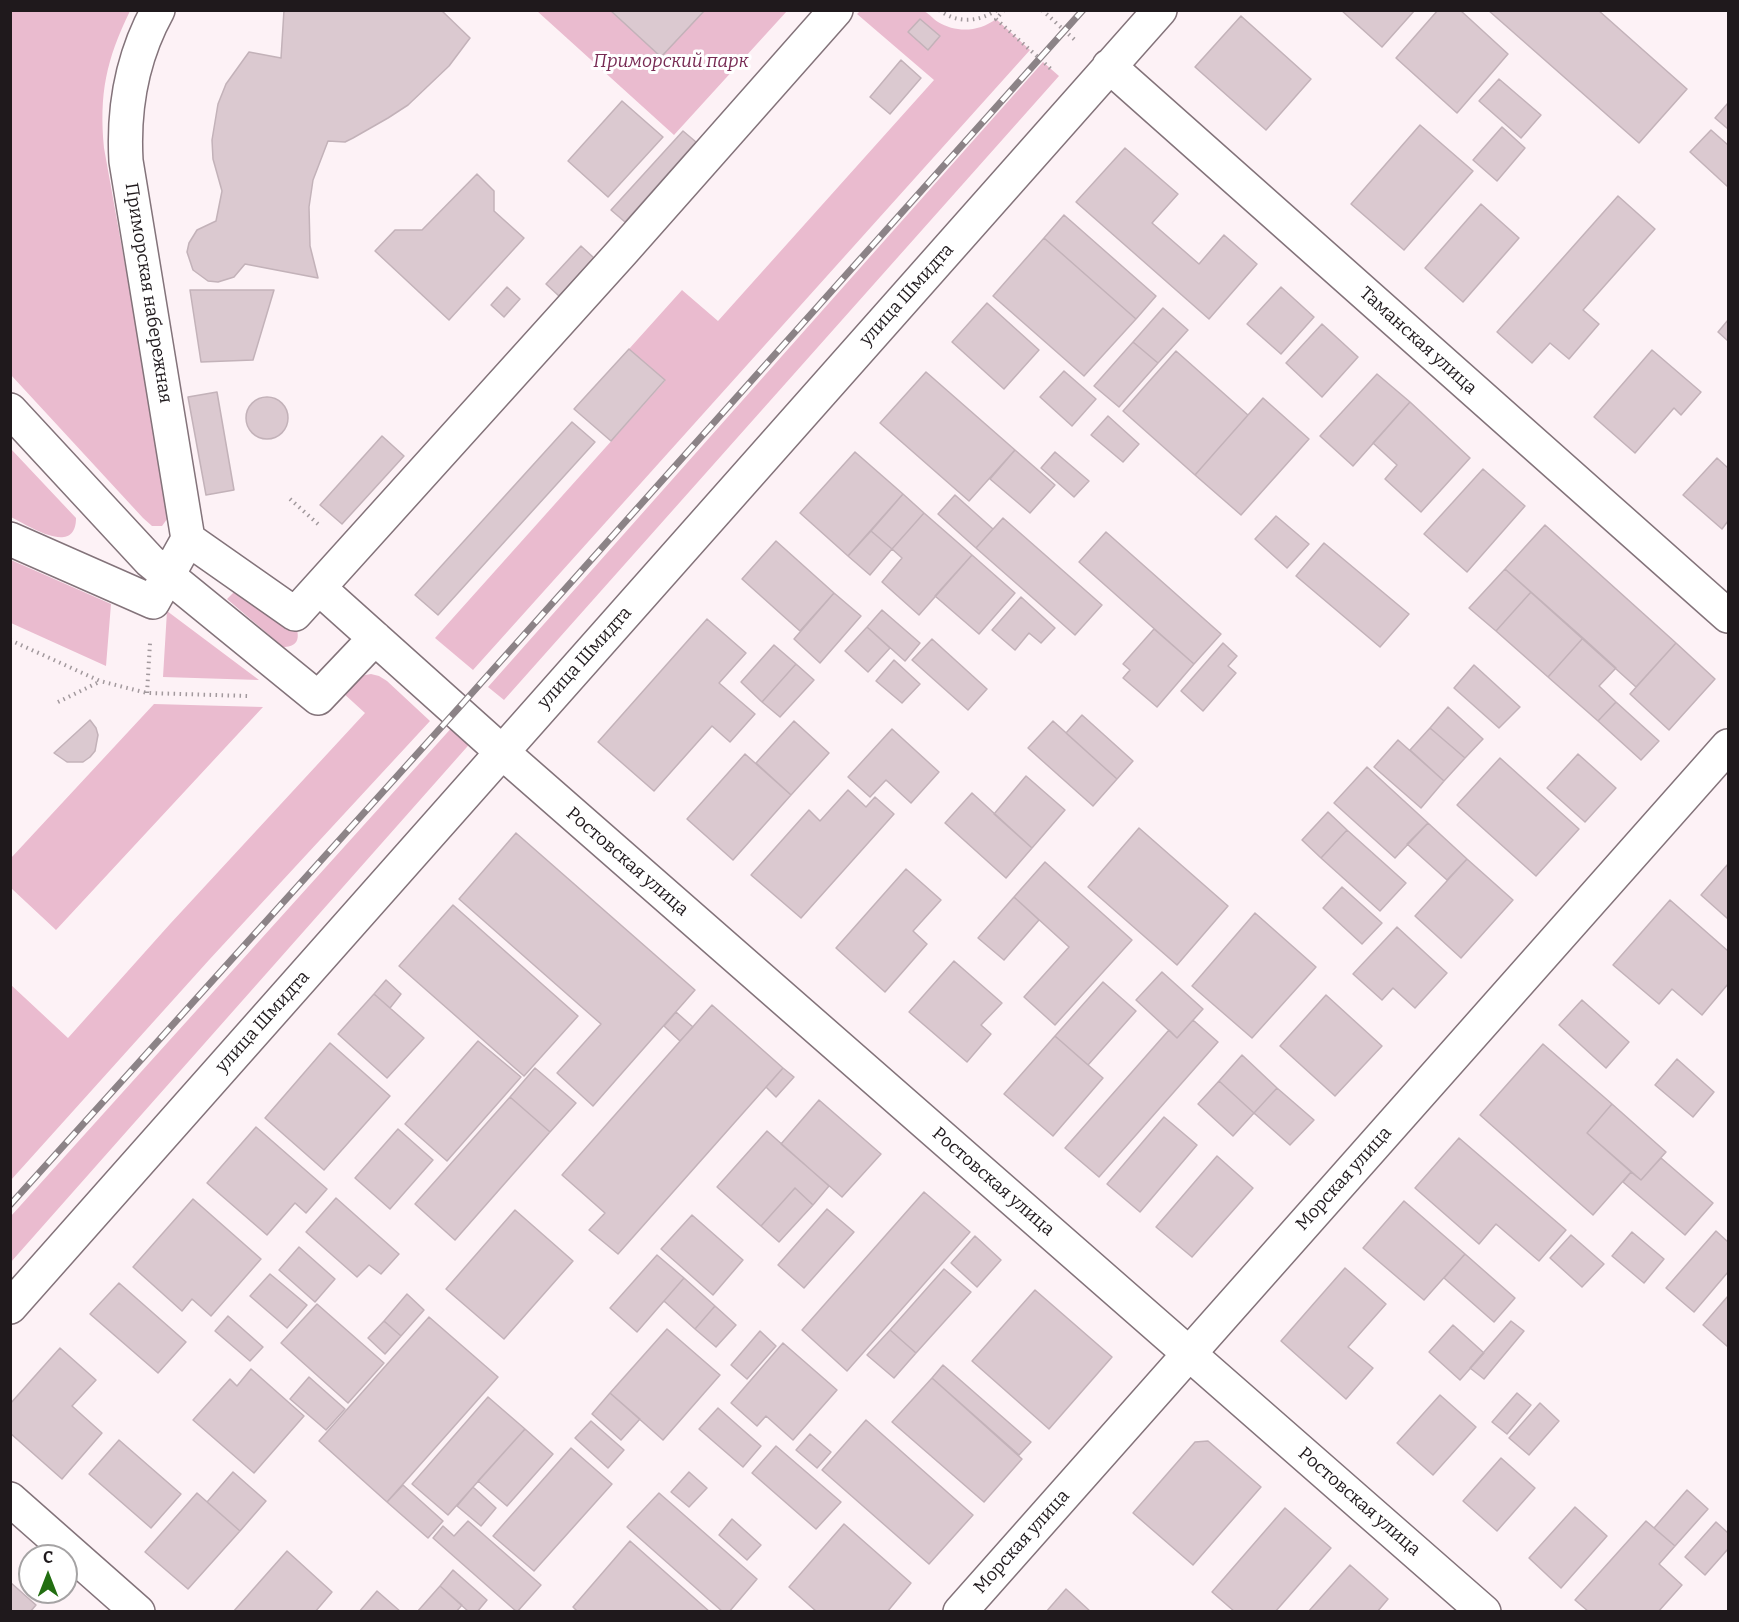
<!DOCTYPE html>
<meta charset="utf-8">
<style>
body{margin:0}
#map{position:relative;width:1739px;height:1622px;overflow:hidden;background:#fdf2f6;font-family:Bitter,serif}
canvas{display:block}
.frame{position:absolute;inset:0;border:12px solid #1f191c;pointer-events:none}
.north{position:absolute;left:18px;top:1544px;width:60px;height:60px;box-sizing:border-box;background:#fff;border:2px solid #a5a3a4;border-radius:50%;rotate:0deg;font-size:16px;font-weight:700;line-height:24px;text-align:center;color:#1f191c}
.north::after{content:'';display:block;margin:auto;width:21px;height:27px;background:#226e11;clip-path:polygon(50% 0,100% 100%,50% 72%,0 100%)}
</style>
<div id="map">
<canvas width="1739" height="1622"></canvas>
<div class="frame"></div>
<div class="north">С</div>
</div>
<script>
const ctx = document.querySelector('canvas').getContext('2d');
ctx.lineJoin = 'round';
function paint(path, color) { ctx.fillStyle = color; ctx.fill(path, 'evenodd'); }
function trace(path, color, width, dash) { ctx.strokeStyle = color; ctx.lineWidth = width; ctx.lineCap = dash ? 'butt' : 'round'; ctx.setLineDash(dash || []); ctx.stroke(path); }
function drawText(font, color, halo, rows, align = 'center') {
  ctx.font = font + ' Bitter,serif'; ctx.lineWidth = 6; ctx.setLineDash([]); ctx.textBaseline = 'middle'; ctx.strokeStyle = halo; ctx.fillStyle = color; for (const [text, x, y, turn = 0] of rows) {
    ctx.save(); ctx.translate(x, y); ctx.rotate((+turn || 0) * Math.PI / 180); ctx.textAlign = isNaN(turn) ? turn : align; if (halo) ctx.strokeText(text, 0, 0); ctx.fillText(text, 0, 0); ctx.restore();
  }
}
paint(new Path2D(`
 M11 11H130C106 60 99 94 104 148L170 515 162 526H152L143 518 11 375Z
 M537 11H787L674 135Z
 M860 11C874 11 912 7 923 11 928 12 933 19 938 22 956 33 979 32 996 19L1030 50 473 670 435 638 665 381 629 349 682 290 718 321 934 80 857 14Z
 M1043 62 1059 76 504 700 488 687Z
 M11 449 76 518C76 557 29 526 11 517Z
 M11 560 111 604 106 666 11 623Z
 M236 590 297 630C300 642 294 647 283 647L227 599Z
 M167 611 259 680 163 677Z
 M371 674 379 676 387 681 430 721 209 960 11 1180 10 984 68 1038 170 924 365 713 342 692 360 676Z
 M154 704 263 707 56 930 11 888V858Z
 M455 724 474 739 11 1262V1216Z`), '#eabbcf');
const building = new Path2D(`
 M284 10H441L470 38 449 66 408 105 388 118 353 138 345 142 328 141 313 180 309 207 310 246 318 278 245 264 234 277 218 282 208 281 193 270 187 252 189 243 197 230 216 221 222 191 213 159 212 140 218 104 226 84 249 52 281 58Z
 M610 10H705L661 57Z
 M1341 10H1415L1382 47Z
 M1438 10H1460L1508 54 1457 113 1396 58Z
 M1488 10H1598L1687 89 1639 143Z
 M1241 16 1311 79 1266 130 1195 67Z
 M920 19 940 36 928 50 908 32Z
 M901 60 921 78 890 114 870 97Z
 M1499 79 1541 115 1521 138 1479 101Z
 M622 101 663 137 608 197 568 161Z
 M1728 103V129L1715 118Z
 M1420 125 1473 171 1404 250 1351 204Z
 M1502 127 1525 148 1497 181 1473 160Z
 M1711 130 1728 145V187L1690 152Z
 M683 131 696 142 625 222 611 210Z
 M1125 148 1178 194 1152 223 1199 264 1224 235 1257 264 1209 319 1076 202Z
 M477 174 494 191V211L524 238 449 320 375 251 395 230H422Z
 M1618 196 1655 229 1583 310 1599 324 1569 359 1550 343 1532 363 1497 332Z
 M1481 204 1519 238 1463 302 1425 268Z
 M1064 215 1156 296 1136 319 1044 238Z
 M1044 238 1136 319 1084 376 993 296Z
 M581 246 594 258 559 296 546 284Z
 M507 287 520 299 504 317 491 305Z
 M1281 287 1314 317 1281 354 1247 324Z
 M190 290H274L253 360 201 362Z
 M987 303 1039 350 1004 389 952 342Z
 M1163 308 1188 330 1158 363 1133 342Z
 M1728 320V341L1718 332Z
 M1322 324 1358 357 1322 397 1286 363Z
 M1133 342 1158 363 1119 407 1094 386Z
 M629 349 665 380 611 441 574 409Z
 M1652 350 1701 392 1681 415 1674 408 1635 453 1594 417Z
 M1176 351 1248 415 1195 475 1123 411Z
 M1064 371 1096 399 1072 426 1040 397Z
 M926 372 1015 450 969 501 880 423Z
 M1377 374 1410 402 1353 466 1320 436Z
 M217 392 234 490 206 495 188 397Z
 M246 418a21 21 0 1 1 42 0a21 21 0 1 1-42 0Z
 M1263 398 1309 439 1241 515 1195 475Z
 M1410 402 1470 458 1421 512 1385 479 1397 465 1373 443Z
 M1108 416 1139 444 1123 462 1091 435Z
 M572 422 595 442 438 615 415 595Z
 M382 436 404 456 342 524 320 505Z
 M1015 450 1055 485 1030 513 990 479Z
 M855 452 903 494 848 556 800 513Z
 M1055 452 1089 481 1074 497 1041 468Z
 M1717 458 1728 468V521L1722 529 1683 495Z
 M1483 469 1525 506 1467 572 1424 534Z
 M903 494 924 513 892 549 871 531Z
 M955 495 993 529 976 548 938 514Z
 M924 513 972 555 919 615 882 582 902 558 892 549Z
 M1276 516 1309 544 1287 568 1255 539Z
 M1003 518 1102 605 1075 635 976 548Z
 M1545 525 1676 643 1636 687 1505 569Z
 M871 531 892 549 870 575 848 556Z
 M1106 532 1221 634 1194 664 1079 562Z
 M776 541 834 593 800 631 742 579Z
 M1324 543 1409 614 1380 647 1296 576Z
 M972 555 1015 593 979 634 935 596Z
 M1505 569 1531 592 1496 631 1469 608Z
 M1531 592 1583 638 1548 677 1496 631Z
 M834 593 861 616 820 663 794 639Z
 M1021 597 1055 628 1041 643 1029 633 1015 650 992 630Z
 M882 610 920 643 905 661 867 627Z
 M707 619 746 653 719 683 755 714 730 742 712 726 654 791 598 742Z
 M867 627 890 648 868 672 845 651Z
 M1154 629 1194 664 1157 707 1123 678 1130 670 1123 664Z
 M1583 638 1616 668 1599 686 1616 702 1598 721 1548 677Z
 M932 639 987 689 968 710 912 660Z
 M1223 643 1237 656 1228 666 1236 673 1203 711 1181 691Z
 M1676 643 1715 679 1669 730 1630 694Z
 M774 645 796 664 762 702 741 682Z
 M894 660 920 684 902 703 876 681Z
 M796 664 814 680 780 717 762 702Z
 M1474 665 1520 707 1499 728 1454 688Z
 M1616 702 1659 741 1641 760 1598 721Z
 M1448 707 1483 739 1465 758 1430 728Z
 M1082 715 1133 761 1117 779 1066 733Z
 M90 720 96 728 98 735 95 751 90 757 83 762H67L54 753Z
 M794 721 829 753 791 795 756 763Z
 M1053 721 1117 779 1093 806 1028 748Z
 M1430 728 1465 758 1444 781 1410 750Z
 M892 729 939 772 911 803 886 780 870 797 848 777Z
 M1398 740 1444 781 1421 808 1374 767Z
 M745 754 791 795 733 860 687 819Z
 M1578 754 1616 788 1585 822 1547 788Z
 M1500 758 1579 829 1536 876 1457 805Z
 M1367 767 1428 823 1395 858 1334 803Z
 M1026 776 1065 810 1032 848 994 814Z
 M848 790 866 807 875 797 894 814 801 918 751 875 809 810 820 821Z
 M972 793 1032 848 1006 878 945 823Z
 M1328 812 1347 830 1321 858 1302 840Z
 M1428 823 1467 859 1447 880 1407 844Z
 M1139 828 1228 906 1177 965 1088 887Z
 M1347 830 1406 883 1380 911 1321 858Z
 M516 833 695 990 593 1106 557 1073 601 1024 459 899Z
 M1467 859 1513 900 1461 958 1415 916Z
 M1045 862 1132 940 1055 1025 1024 997 1069 947 1014 897Z
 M1728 864V919L1701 895Z
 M906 869 941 900 913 931 927 944 885 992 836 948Z
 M1342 887 1382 923 1362 944 1323 908Z
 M1014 897 1039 920 1004 960 978 938Z
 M1670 900 1728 951V984L1702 1015 1672 989 1659 1004 1613 965Z
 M453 905 578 1016 524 1076 399 966Z
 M1255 913 1316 967 1252 1038 1192 986Z
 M1397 927 1447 973 1415 1008 1393 988 1382 1000 1353 974Z
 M954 961 1002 1003 981 1025 991 1034 967 1062 909 1012Z
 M1162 972 1203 1009 1177 1038 1136 1000Z
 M386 980 401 994 390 1008 374 994Z
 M1103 982 1136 1011 1088 1065 1055 1036Z
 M374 994 424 1038 387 1078 338 1034Z
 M1326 995 1382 1046 1335 1096 1280 1046Z
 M1582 1000 1629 1042 1606 1068 1559 1025Z
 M712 1005 783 1068 618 1254 589 1230 605 1213 562 1175Z
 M676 1012 693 1027 680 1041 664 1026Z
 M1193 1020 1218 1042 1099 1177 1065 1148 1169 1030 1177 1038Z
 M1055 1036 1103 1078 1053 1136 1004 1094Z
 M478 1041 521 1077 447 1161 405 1124Z
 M330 1043 390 1096 324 1170 265 1118Z
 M1543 1044 1612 1104 1587 1133 1631 1172 1593 1215 1480 1115Z
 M1242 1055 1277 1088 1254 1113 1219 1081Z
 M1677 1059 1714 1092 1693 1117 1655 1085Z
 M535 1068 576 1103 550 1132 510 1097Z
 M783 1068 794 1077 776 1097 766 1087Z
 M1219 1081 1254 1113 1233 1136 1198 1104Z
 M1277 1088 1314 1120 1290 1145 1254 1113Z
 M510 1097 550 1132 455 1240 415 1204Z
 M819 1100 881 1154 842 1197 781 1144Z
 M1612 1104 1666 1152 1641 1180 1587 1133Z
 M1164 1117 1197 1145 1140 1212 1107 1184Z
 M256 1127 327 1189 306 1213 295 1203 267 1235 207 1183Z
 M398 1129 433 1160 390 1209 355 1178Z
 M767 1131 829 1186 813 1205 795 1188 761 1226 717 1187Z
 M1459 1138 1566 1230 1539 1261 1496 1224 1479 1244 1415 1188Z
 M1217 1156 1253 1188 1192 1257 1156 1227Z
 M1661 1158 1713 1203 1685 1235 1623 1182 1631 1172 1641 1180Z
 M795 1188 813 1205 779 1242 761 1226Z
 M924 1192 970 1232 847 1371 802 1330Z
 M336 1198 399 1254 381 1274 369 1265 357 1277 306 1232Z
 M193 1199 261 1259 211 1316 192 1299 182 1311 133 1267Z
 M1404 1201 1465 1254 1424 1300 1363 1248Z
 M827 1209 854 1232 804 1288 778 1265Z
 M515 1210 573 1261 504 1339 446 1289Z
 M692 1215 743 1260 713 1295 661 1249Z
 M1716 1231 1728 1242V1272L1694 1312 1666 1288Z
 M1632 1232 1664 1259 1644 1283 1612 1256Z
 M1571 1235 1604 1264 1582 1287 1550 1258Z
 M975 1236 1001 1260 977 1287 951 1263Z
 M299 1247 335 1279 315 1302 279 1270Z
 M1465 1254 1515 1298 1494 1322 1444 1278Z
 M657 1255 684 1278 637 1332 610 1308Z
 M1345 1268 1386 1304 1348 1347 1373 1368 1346 1399 1281 1341Z
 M944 1269 971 1292 916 1353 890 1330Z
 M270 1274 307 1305 287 1328 250 1296Z
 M684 1278 715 1306 695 1329 664 1301Z
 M119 1283 186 1342 158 1373 90 1314Z
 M1035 1290 1112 1357 1049 1429 972 1361Z
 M407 1294 424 1310 401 1336 384 1321Z
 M1728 1296V1347L1703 1325Z
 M317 1304 384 1363 348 1403 281 1343Z
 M715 1306 736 1325 716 1347 695 1329Z
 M228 1316 263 1347 250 1361 215 1331Z
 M429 1317 498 1377 387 1502 319 1441Z
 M384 1321 401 1336 385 1354 368 1338Z
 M1511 1321 1524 1331 1484 1379 1470 1368Z
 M1453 1325 1484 1353 1460 1380 1429 1352Z
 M667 1329 720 1375 663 1440 610 1393Z
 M890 1330 916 1353 894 1378 867 1355Z
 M760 1331 776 1346 747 1379 731 1365Z
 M783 1343 837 1390 793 1440 766 1416 757 1426 731 1403Z
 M60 1348 96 1380 72 1406 102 1433 62 1479 10 1433V1404Z
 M943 1365 1031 1442 1019 1455 932 1378Z
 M251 1369 304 1416 254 1473 193 1420 230 1379 237 1386Z
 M309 1377 345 1409 326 1430 290 1399Z
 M932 1378 1022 1459 984 1502 892 1422Z
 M610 1393 640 1419 621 1440 592 1414Z
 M1517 1393 1531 1405 1507 1434 1492 1422Z
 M1440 1395 1476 1427 1433 1475 1397 1443Z
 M488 1397 525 1429 448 1515 412 1484Z
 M1540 1403 1559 1421 1529 1455 1509 1438Z
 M718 1408 761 1446 743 1467 699 1429Z
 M866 1420 973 1515 929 1564 822 1470Z
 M591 1421 624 1450 608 1468 575 1438Z
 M525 1429 553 1454 507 1506 478 1481Z
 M810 1434 831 1452 817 1468 796 1450Z
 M119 1440 181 1494 151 1528 89 1474Z
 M1208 1441 1261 1487 1193 1565 1133 1513 1195 1442Z
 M776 1446 841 1502 816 1529 752 1473Z
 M571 1448 612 1484 534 1571 493 1536Z
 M1501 1458 1535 1488 1497 1531 1463 1501Z
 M233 1472 266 1501 240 1531 207 1502Z
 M689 1472 707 1488 689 1507 671 1492Z
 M403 1485 443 1521 428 1538 387 1502Z
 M473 1487 496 1508 481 1526 457 1506Z
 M1687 1490 1708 1509 1675 1546 1654 1528Z
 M197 1493 240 1531 188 1589 145 1552Z
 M659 1493 757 1579 729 1612H723L627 1527Z
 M1575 1507 1607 1536 1561 1588 1529 1558Z
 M1285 1508 1331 1548 1275 1612H1235L1212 1592Z
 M732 1519 761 1545 747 1560 719 1535Z
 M468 1521 541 1585 517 1612 433 1538 443 1526 454 1536Z
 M1646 1521 1675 1546 1659 1564 1682 1585 1658 1612H1589L1575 1600Z
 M1716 1522 1728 1533V1549L1705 1575 1685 1557Z
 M844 1524 911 1583 887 1612H817L789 1587Z
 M630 1541 710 1612H578L573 1607Z
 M287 1551 332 1592 315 1612H233Z
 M1350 1565 1388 1599 1377 1612H1308Z
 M453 1570 487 1600 477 1612H469L440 1586Z
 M10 1582 36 1605 30 1612H10Z
 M440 1586 462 1605 456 1612H417Z
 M1066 1589 1091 1612H1046Z
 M377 1591 401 1612H359Z`);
paint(building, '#dbc9d0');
trace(building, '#c3b2b9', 1.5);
const minor = new Path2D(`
 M1109 66 1728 616
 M10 410 150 561 318 698 375 638
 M10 539 153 602 188 539 126 161C123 108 132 57 158 10
 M188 539 295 614 622 252 836 10
 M319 588 502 752 1484 1612
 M10 1307 1160 10
 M10 1499 138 1612
 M960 1612 1728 746`);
trace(minor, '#83737a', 36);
trace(new Path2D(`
 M939 10C958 24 978 22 997 10
 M1004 10 996 19 1051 69
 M1042 10 1076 41
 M290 499 318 524
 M10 640 100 681 147 693 248 696
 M147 693 150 643
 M58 702 99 682`), '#a2999d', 4, [1.5, 4.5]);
trace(minor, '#fff', 33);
const rail = new Path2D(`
 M10 1205 464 702 1083 10`);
trace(rail, '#8c8387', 7);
trace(rail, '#fff', 4.5, [14]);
drawText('italic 18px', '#772a53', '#fff', [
 ["Приморский парк",671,62]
]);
drawText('18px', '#1f191c', '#fff', [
 ["Приморская набережная",148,293,81],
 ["улица Шмидта",907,295,-48],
 ["Таманская улица",1418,341,42],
 ["улица Шмидта",585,658,-48],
 ["Ростовская улица",627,862,41],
 ["улица Шмидта",263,1022,-48],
 ["Морская улица",1344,1179,-48],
 ["Ростовская улица",993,1182,41],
 ["Ростовская улица",1359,1502,41],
 ["Морская улица",1022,1542,-48]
]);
</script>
